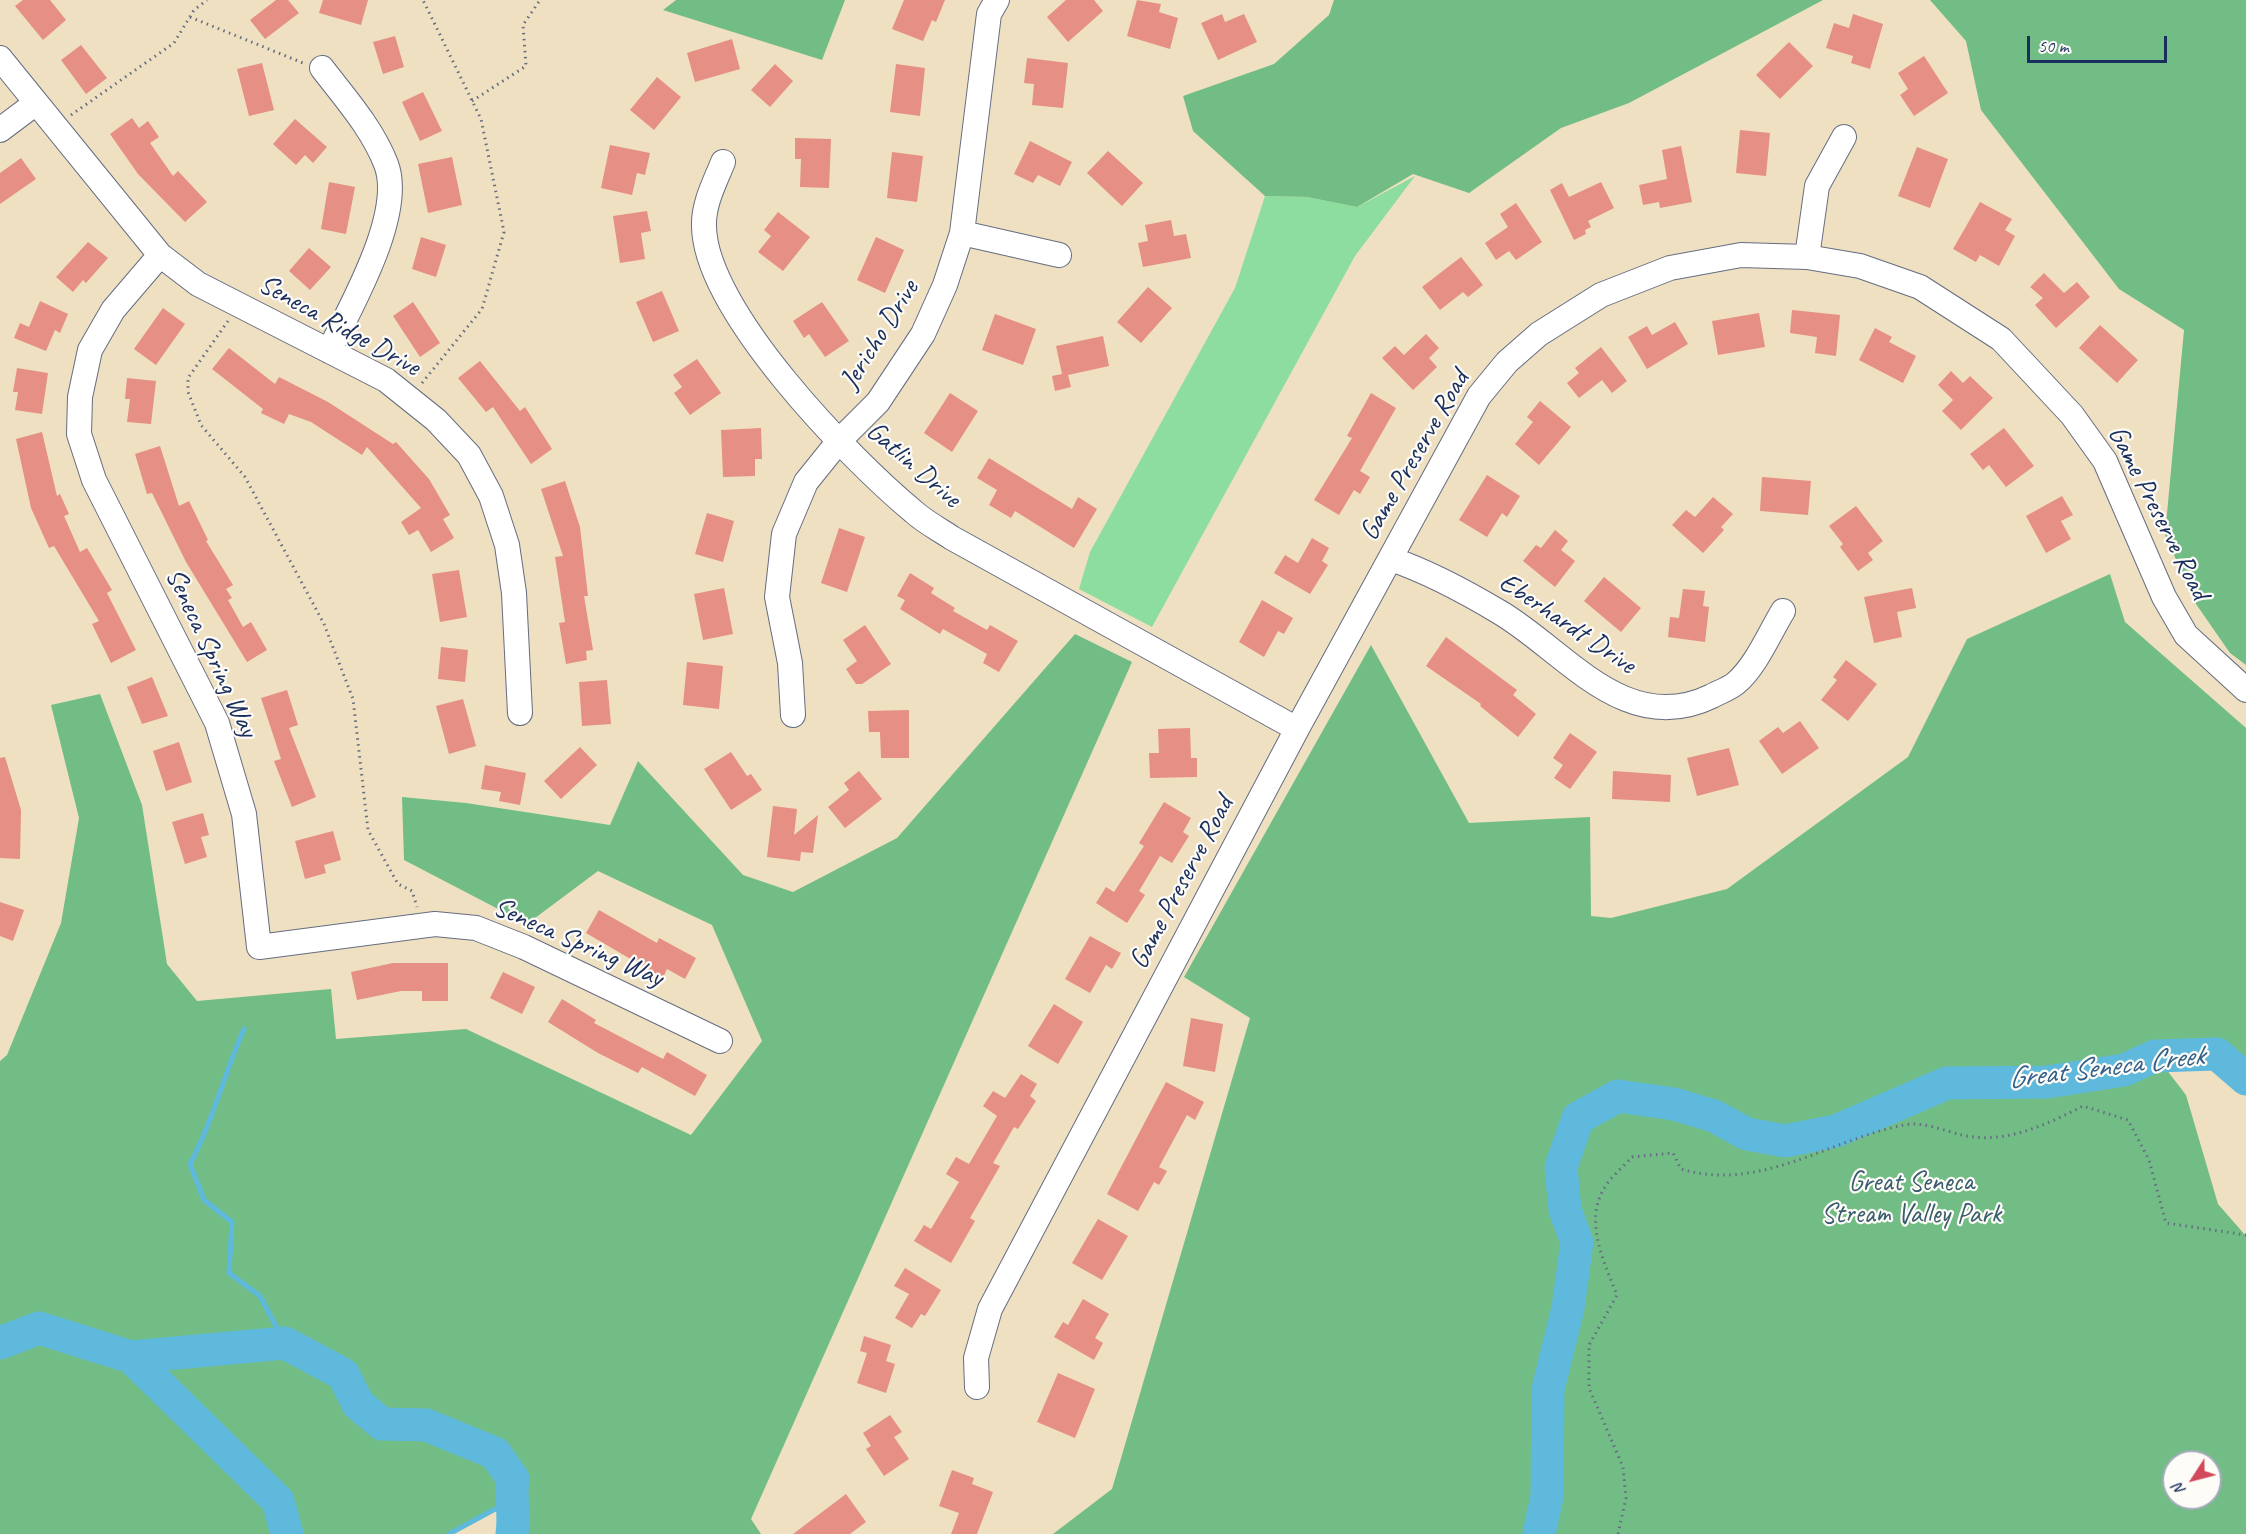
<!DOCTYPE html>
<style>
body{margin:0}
#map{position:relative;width:2246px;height:1534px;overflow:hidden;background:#efe0c1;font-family:Caveat,sans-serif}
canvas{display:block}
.north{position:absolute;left:2162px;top:1450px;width:60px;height:60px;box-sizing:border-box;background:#fdfcf7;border:2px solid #a3aaba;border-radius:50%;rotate:234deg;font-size:16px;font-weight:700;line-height:24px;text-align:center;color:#1b2f5e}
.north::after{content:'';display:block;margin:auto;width:21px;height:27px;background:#d1495b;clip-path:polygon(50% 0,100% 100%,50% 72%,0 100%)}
.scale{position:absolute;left:2027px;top:36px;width:140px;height:27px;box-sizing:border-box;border:3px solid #1b2f5e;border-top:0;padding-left:8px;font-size:18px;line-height:21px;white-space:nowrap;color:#1b2f5e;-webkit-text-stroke:4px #fdfcf7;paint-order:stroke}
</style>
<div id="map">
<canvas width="2246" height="1534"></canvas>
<div class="north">N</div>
<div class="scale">50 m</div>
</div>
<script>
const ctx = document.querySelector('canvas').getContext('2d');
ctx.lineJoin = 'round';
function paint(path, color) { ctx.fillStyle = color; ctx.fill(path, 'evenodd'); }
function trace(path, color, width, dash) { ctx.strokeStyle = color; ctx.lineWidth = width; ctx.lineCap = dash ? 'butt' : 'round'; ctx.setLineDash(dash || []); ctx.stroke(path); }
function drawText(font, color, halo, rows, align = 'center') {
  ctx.font = font + ' Caveat,sans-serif'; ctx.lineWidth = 4.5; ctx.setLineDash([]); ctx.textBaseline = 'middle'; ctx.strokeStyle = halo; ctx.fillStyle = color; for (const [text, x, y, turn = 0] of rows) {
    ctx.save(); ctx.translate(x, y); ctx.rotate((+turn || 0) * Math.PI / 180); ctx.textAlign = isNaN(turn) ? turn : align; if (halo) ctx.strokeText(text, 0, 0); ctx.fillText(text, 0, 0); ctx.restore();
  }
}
paint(new Path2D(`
 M1415 176 1355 256 1152 627 1079 589 1090 552 1235 288 1265 196 1307 197 1357 207Z`), '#8dde9e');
paint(new Path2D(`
 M676 0H845L822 60 663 10Z
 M1334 0H1823L1629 103 1561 128 1469 193 1413 174 1357 207 1307 197 1265 196 1193 131 1183 96 1274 64 1329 15Z
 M1930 0H2246V665L2230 653 2196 604 2165 535 2184 330 2119 289 1981 110 1966 41Z
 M2110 574 2125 622 2246 728V1079L2217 1054 2156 1056 2186 1095 2218 1204 2246 1236V1534H1053L1112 1489 1250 1018 1184 977 1371 645 1469 823 1590 817 1591 916 1611 918 1727 889 1908 757 1967 639ZM2174 1462H2210V1498H2174Z
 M1075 634 1132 662 751 1519 761 1534H512L514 1522 509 1501 449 1534H0V1061L7 1055 61 923 79 818 51 705 100 694 142 805 167 964 197 1001 331 989 336 1039 466 1029 691 1135 762 1041 712 925 598 871 527 924 404 860 402 797 466 803 610 825 638 761 743 875 793 892 897 838Z`), '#72bd85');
trace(new Path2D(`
 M244 1029C224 1074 213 1121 190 1164L204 1200 232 1222 229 1273 260 1296 285 1343
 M449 1534 510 1501`), '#5eb9dc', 5);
trace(new Path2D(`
 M0 1343 39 1328 131 1357 285 1343 343 1374 358 1404 382 1424 426 1425 495 1453 513 1479C510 1498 515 1516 512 1534
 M131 1357 278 1501 287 1534
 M1539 1534 1547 1497 1548 1389 1568 1308 1577 1242 1565 1210 1561 1167 1578 1118 1618 1096 1674 1104 1714 1116 1747 1134 1785 1141 1836 1131 1947 1083 2047 1082 2124 1070 2155 1056 2217 1054 2246 1079`), '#5eb9dc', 33);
paint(new Path2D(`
 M23 0H50L66 20 43 40 15 6Z
 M276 0H288L299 13 265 39 250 20Z
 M323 0H368L361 25 319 13Z
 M904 0H945L936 22 932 20 923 41 892 29Z
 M1066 0H1094L1103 11 1068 42 1047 17Z
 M1137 0 1161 4 1159 12 1178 18 1170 49 1127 36Z
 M1222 14 1225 22 1244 14 1257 42 1218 60 1201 23Z
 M1853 14 1883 24 1870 69 1851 63 1853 56 1826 48 1834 23 1849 28Z
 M395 36 404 67 383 74 373 42Z
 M732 39 740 69 695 82 687 53Z
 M1789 42 1813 66 1780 99 1756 75Z
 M81 45 107 78 86 94 61 60Z
 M1924 56 1948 93 1914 116 1900 95 1908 89 1898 73Z
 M1027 58 1068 63 1063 108 1032 105 1034 84 1024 83Z
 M262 63 274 110 249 116 237 69Z
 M775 64 793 81 770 107 751 90Z
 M896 64 925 68 920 116 890 112Z
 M657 77 681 97 654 130 630 110Z
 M423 92 442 131 420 141 402 102Z
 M132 118 139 128 148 121 159 137 150 143 173 176 178 171 207 202 185 222 138 174 110 134Z
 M295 119 327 147 313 163 305 155 296 165 273 144Z
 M1740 130 1770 133 1766 176 1736 173Z
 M795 138 831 139 829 188 800 187 801 159H795Z
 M1030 141 1072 162 1060 186 1038 175 1033 183 1014 174Z
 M610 145 650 153 645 175 637 173 632 195 601 188Z
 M1681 146 1692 202 1660 208 1659 202 1643 205 1639 185 1667 179 1662 150Z
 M1917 147 1948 159 1930 208 1898 196Z
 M1108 151 1143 183 1122 206 1087 173Z
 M892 152 923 156 917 202 887 198Z
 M452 157 462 205 428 213 418 164Z
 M21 158 36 179 0 204V173Z
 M329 182 355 187 346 234 321 229Z
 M1601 182 1614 208 1588 221 1591 227 1585 230 1586 234 1574 240 1550 190 1562 183 1569 197Z
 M1980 202 2012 219 2005 230 2015 236 1999 266 1980 255 1976 262 1953 249Z
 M1516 203 1542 242 1516 260 1509 251 1496 260 1485 243 1508 227 1500 214Z
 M647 211 651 231 641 233 645 259 620 263 613 216Z
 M778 212 810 237 783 271 758 252 771 236 764 230Z
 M1171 220 1174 236 1186 234 1191 258 1143 267 1138 243 1148 241 1145 225Z
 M421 237 446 245 436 277 412 269Z
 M876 237 904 250 885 293 857 280Z
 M88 242 108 258 86 283 83 280 73 292 56 277Z
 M309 248 331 267 310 290 289 271Z
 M1461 257 1483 285 1468 297 1463 292 1440 310 1422 287Z
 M2044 273 2064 293 2077 282 2090 297 2056 328 2035 305 2043 298 2030 287Z
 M1148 287 1172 308 1141 343 1117 322Z
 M662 291 679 331 653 342 636 302Z
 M40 301 68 314 60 333 55 330 46 351 14 338 20 323 29 327Z
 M413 302 440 343 420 357 393 316Z
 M822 302 849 341 825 357 809 334 804 338 793 321Z
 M163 308 185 324 156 365 134 349Z
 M1792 310 1840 315 1836 356 1815 353 1817 337 1790 333Z
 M1759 313 1765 347 1718 355 1712 321Z
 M995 314 1036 329 1023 365 982 350Z
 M1675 322 1688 344 1647 369 1628 337 1647 326 1652 335Z
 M2100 325 2138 360 2117 383 2079 348Z
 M1875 328 1892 337 1889 342 1916 356 1903 383 1859 360Z
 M1426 334 1439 348 1429 358 1437 367 1413 390 1382 358 1395 346 1404 355Z
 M1103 336 1109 366 1068 375 1071 387 1055 391 1052 376 1062 374 1056 346Z
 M1601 347 1627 381 1612 393 1602 380 1579 398 1567 383 1579 373 1575 368Z
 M229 348 275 384 279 377 328 402 393 444 396 442 429 479 450 515 443 519 454 538 431 552 418 530 409 535 401 522 421 508 367 447 362 455 311 422 289 414 284 424 261 413 263 409 212 369Z
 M697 359 721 393 690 415 674 393 682 387 673 375Z
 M480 361 520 411 525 407 552 449 531 464 493 407 486 412 458 378Z
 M17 368 48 373 42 414 15 410 18 392H13Z
 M1951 371 1963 383 1970 376 1993 398 1961 430 1942 411 1953 400 1938 385Z
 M127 378 156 381 151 424 127 422 130 399H125Z
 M950 393 978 411 952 452 924 433Z
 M1371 393 1396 408 1360 471 1370 477 1360 494 1354 490 1339 515 1314 500 1352 438 1347 436Z
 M1540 401 1571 427 1539 465 1515 444 1533 422 1527 417Z
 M761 428 762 459H755V476L723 477 721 430Z
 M2004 428 2034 466 2006 487 1989 465 1983 470 1970 454Z
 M42 432 57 496 60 494 69 514 64 516 80 552 87 548 112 590 107 593 136 650 111 663 92 624 99 621 54 546 49 548 31 508 16 439Z
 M160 446 179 506 189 501 208 540 206 541 233 585 226 589 232 598 228 600 243 627 251 622 267 650 247 662 186 562 152 493 147 494 135 454Z
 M989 458 1072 509 1078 497 1097 509 1074 548 1015 511 1011 518 989 505 997 490 977 478Z
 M1487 475 1520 496 1507 517 1502 513 1487 537 1459 520Z
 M1762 477 1811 481 1808 515 1760 511Z
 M565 481 580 527 588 596H584L593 650 586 651 587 660 566 664 559 623 565 622 555 557 563 556 541 489Z
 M2062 496 2073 515 2061 521 2071 539 2046 553 2026 516Z
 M1713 497 1733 514 1721 527 1724 530 1703 553 1672 525 1686 510 1695 517Z
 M1856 506 1883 541 1868 553 1873 560 1858 571 1840 547 1843 544 1829 526Z
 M707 513 734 521 723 562 695 554Z
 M839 528 865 537 847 592 821 583Z
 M1555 530 1568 541 1561 550 1575 561 1555 587 1523 561 1536 545 1541 548Z
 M1312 538 1329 548 1322 561 1328 565 1310 594 1274 573 1285 555 1298 563Z
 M459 570 467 617 440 622 432 574Z
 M910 573 934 588 931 593 955 608 953 611 987 630 990 625 1018 641 999 672 983 663 987 654 943 629 940 634 900 609 905 600 897 596Z
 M1604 577 1641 608 1621 632 1584 601Z
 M724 588 733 634 703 640 694 594Z
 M1912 588 1916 608 1897 612 1902 637 1874 643 1864 597Z
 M1683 589 1705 591 1703 606 1709 607 1705 642 1668 637 1670 617 1679 618Z
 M1262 600 1293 618 1284 634 1278 631 1264 657 1239 642Z
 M865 625 891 664 862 684H856L846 669 857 661 843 640Z
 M1446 637 1517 690 1513 695 1536 714 1518 737 1480 706 1481 704 1426 666Z
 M441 647 468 650 465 682 438 679Z
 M1846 660 1877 684 1848 721 1821 700 1837 680 1833 677Z
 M687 662 723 666 719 709 683 705Z
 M152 677 168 716 142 724 127 687Z
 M607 680 611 724 582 726 579 682Z
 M287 690 298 725 289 728 316 797 292 807 274 761 281 759 261 698Z
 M463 699 476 746 449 754 436 706Z
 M909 710V758H881L880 732H869L868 711Z
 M1800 721 1819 748 1782 774 1759 741 1778 727 1783 733Z
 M1190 728 1191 758H1197V777L1150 778 1149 753H1159L1158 729Z
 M1570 733 1597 752 1570 789 1554 778 1563 765 1553 758Z
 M179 742 192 782 166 791 153 751Z
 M580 747 597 765 561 799 544 781Z
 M1729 748 1739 785 1697 796 1687 758Z
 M731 752 747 776 751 774 762 790 731 810 704 769Z
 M5 757 21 810 20 859 0 858V758Z
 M485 765 526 773 520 805 499 801 501 792 481 789Z
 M859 771 882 799 845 828 828 807 849 790 844 783Z
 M1613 771 1671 775 1670 802 1612 799Z
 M1164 802 1191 818 1183 832 1189 836 1172 863 1160 856 1139 891 1145 895 1127 923 1096 903 1106 887 1114 892 1144 846 1139 843Z
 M773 806 797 809 794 835 818 815 813 853 801 852 800 861 767 857Z
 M203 813 209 835 201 837 207 857 185 864 172 822Z
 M333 831 341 860 324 865 326 873 305 879 295 841Z
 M0 902 24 910 13 941 0 936Z
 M599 910 657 943 659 938 696 958 685 979 667 969 663 978 586 933Z
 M1090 936 1121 953 1112 969 1106 965 1090 993 1065 979Z
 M393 963H448V1001H422V991H401L357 1000 351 972Z
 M503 972 535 987 522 1014 490 998Z
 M562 999 596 1020 594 1023 663 1059 667 1052 707 1075 695 1096 642 1067 638 1073 598 1053 548 1022Z
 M1054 1004 1083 1022 1058 1064 1028 1046Z
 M1191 1018 1223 1024 1215 1072 1183 1066Z
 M1021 1074 1037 1084 1030 1096 1036 1101 1018 1129 1014 1127 993 1163 1000 1166 970 1218 975 1221 951 1263 914 1241 924 1225 931 1229 959 1182 946 1174 956 1157 969 1164 997 1116 983 1106 993 1091 1005 1098Z
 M1166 1082 1204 1102 1195 1120 1187 1115 1159 1167 1167 1171 1159 1185 1154 1182 1138 1211 1107 1194Z
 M1098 1219 1128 1236 1102 1280 1072 1263Z
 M905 1268 941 1290 925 1316 921 1314 912 1328 895 1318 909 1294 894 1286Z
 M1083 1299 1109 1314 1095 1338 1103 1343 1094 1360 1054 1337 1063 1322 1068 1325Z
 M864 1336 891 1345 886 1361 895 1364 886 1393 857 1383 867 1353 860 1351Z
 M1058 1373 1095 1389 1075 1438 1037 1422Z
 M890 1415 902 1432 894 1437 909 1459 884 1476 866 1449 871 1446 863 1433Z
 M952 1470 974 1478 972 1484 993 1492 977 1534H951L959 1513 939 1506Z
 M846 1494 866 1522 850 1534H793Z`), '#e58f85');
const minor = new Path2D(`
 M0 58 160 255 198 284 386 380 436 420 469 455 491 496 507 545 514 593 520 713
 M322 68C345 98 372 128 386 164 405 213 351 306 329 351
 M0 130 36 103
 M723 162C715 182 703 204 704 227 706 311 850 459 914 512 925 522 940 530 952 538L1297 729
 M962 233 1059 255
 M160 255 113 310 90 350 80 397 79 434 94 480 217 723 244 814 259 947 435 924 476 928 524 947 720 1041
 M1807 257 1817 186 1844 137
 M1391 559C1429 572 1466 592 1501 613 1566 652 1626 738 1712 696 1719 692 1729 689 1736 683 1756 666 1769 634 1783 611
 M793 715 790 663 777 597 784 534 806 482 839 441 878 402 923 334 945 285 962 233 989 14 997 0
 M977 1387 976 1358 990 1309 1297 729 1479 396 1507 362 1539 334 1601 295 1670 268 1741 255 1807 257 1860 266 1920 287 2001 339 2072 415 2105 461 2164 597 2186 635 2246 690`);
trace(minor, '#656d81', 26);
trace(new Path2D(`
 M190 17 303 63
 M472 101 526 66 523 25 540 0
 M71 115 174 43 194 10 207 0
 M228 321 188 378V392L201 425 245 477 324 624 353 699 368 830 398 884 412 891 417 907
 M422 383 482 309 504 232 481 119 423 0
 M1618 1534 1626 1498 1623 1467 1589 1388V1345L1617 1295C1604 1262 1582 1218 1607 1184 1614 1174 1624 1166 1632 1157L1673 1153 1681 1169C1759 1193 1831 1139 1904 1125 1922 1121 1945 1131 1962 1135 2004 1145 2046 1125 2083 1106L2128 1120 2149 1160 2166 1223 2246 1235`), '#656d81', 3, [1.5, 4.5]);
trace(minor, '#fff', 24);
drawText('28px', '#1b2f5e', '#fdfcf7', [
 ["Seneca Ridge Drive",339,326,29],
 ["Jericho Drive",880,335,-58],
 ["Game Preserve Road",1415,456,-60],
 ["Gatlin Drive",913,465,41],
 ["Game Preserve Road",2158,513,63],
 ["Eberhardt Drive",1567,624,34],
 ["Seneca Spring Way",211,653,65],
 ["Game Preserve Road",1182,883,-62],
 ["Seneca Spring Way",578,943,24]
]);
drawText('28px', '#385b6e', '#fdfcf7', [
 ["Great Seneca",1911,1183],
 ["Stream Valley Park",1911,1215]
]);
drawText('italic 30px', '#325f8a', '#fdfcf7', [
 ["Great Seneca Creek",2106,1068,-7]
]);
</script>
